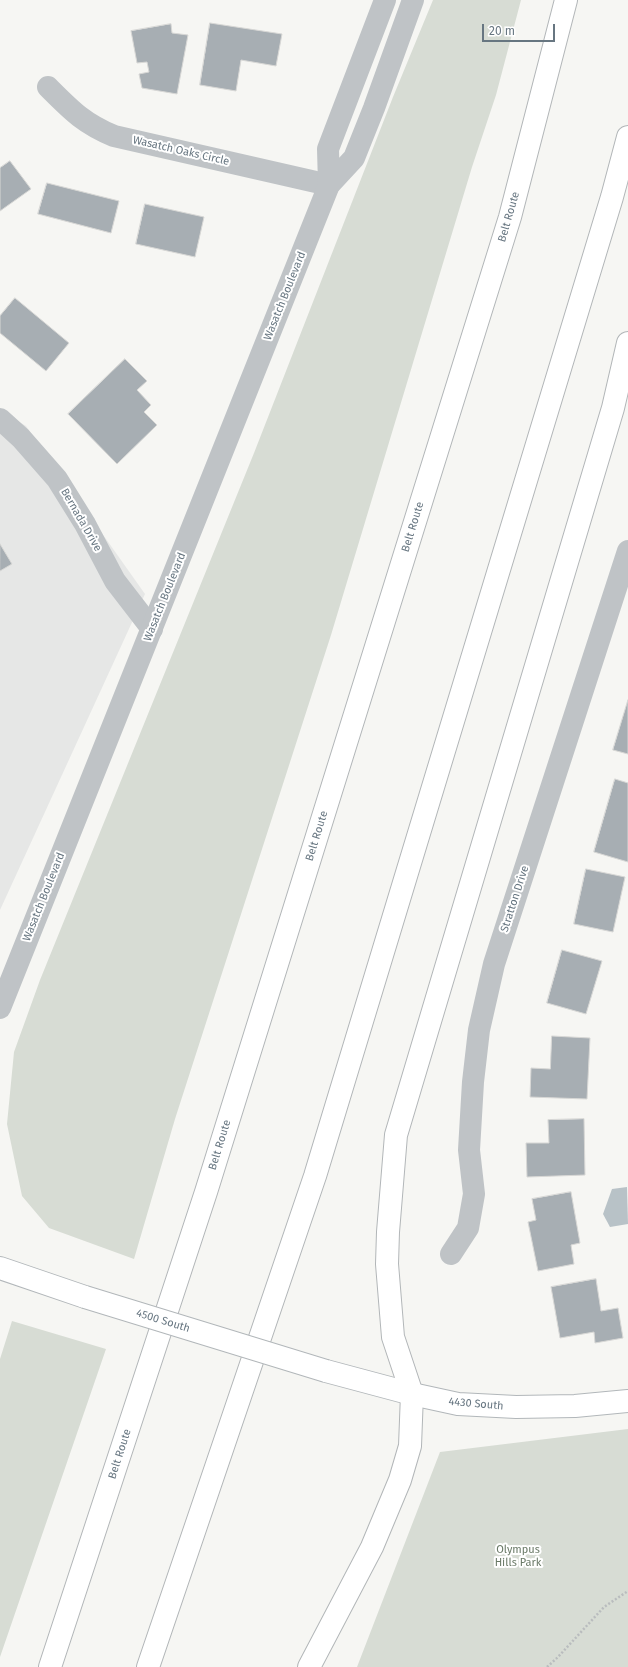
<!DOCTYPE html>
<style>
body{margin:0}
#map{position:relative;width:628px;height:1667px;overflow:hidden;background:#f6f6f3;font-family:"Fira Sans",sans-serif}
canvas{display:block}
.scale{position:absolute;left:482px;top:24px;width:73px;height:18px;box-sizing:border-box;border:2px solid #677681;border-top:0;padding-left:5px;font-size:12px;line-height:14px;white-space:nowrap;color:#677681;-webkit-text-stroke:3px #fff;paint-order:stroke}
</style>
<div id="map">
<canvas width="628" height="1667"></canvas>
<div class="scale">20 m</div>
</div>
<script>
const ctx = document.querySelector('canvas').getContext('2d');
ctx.lineJoin = 'round';
function paint(path, color) { ctx.fillStyle = color; ctx.fill(path, 'evenodd'); }
function trace(path, color, width, dash) { ctx.strokeStyle = color; ctx.lineWidth = width; ctx.lineCap = dash ? 'butt' : 'round'; ctx.setLineDash(dash || []); ctx.stroke(path); }
function drawText(font, color, halo, rows, align = 'center') {
  ctx.font = font + ' "Fira Sans",sans-serif'; ctx.lineWidth = 4; ctx.setLineDash([]); ctx.textBaseline = 'middle'; ctx.strokeStyle = halo; ctx.fillStyle = color; for (const [text, x, y, turn = 0] of rows) {
    ctx.save(); ctx.translate(x, y); ctx.rotate((+turn || 0) * Math.PI / 180); ctx.textAlign = isNaN(turn) ? turn : align; if (halo) ctx.strokeText(text, 0, 0); ctx.fillText(text, 0, 0); ctx.restore();
  }
}
paint(new Path2D(`
 M0 410 26 426 145 594 0 910Z`), '#e6e7e6');
paint(new Path2D(`
 M433 0H521L496 95 472 167 331 635 175 1119 134 1259 49 1228 22 1196 7 1124 14 1052 40 980 254 453 393 97Z
 M12 1321 106 1349 0 1657V1359Z
 M628 1429V1667H357L440 1452Z`), '#d7dcd4');
paint(new Path2D(`
 M627 1187 628 1224 610 1227 603 1214 612 1189Z`), '#b8c2c7');
const building = new Path2D(`
 M210 23 282 34 276 66 241 60 236 91 200 85Z
 M171 24 172 33 188 35 177 94 142 88 139 74 149 72 147 62 137 63 131 31Z
 M10 161 31 189 0 211V168Z
 M47 183 119 201 111 233 38 214Z
 M145 204 204 217 195 257 136 244Z
 M15 298 69 343 46 371 0 333V316Z
 M125 359 147 381 137 390 151 405 144 412 157 425 117 464 68 414Z
 M0 544 12 564 0 571Z
 M628 700V754L613 750Z
 M615 779 628 783V862L594 852Z
 M586 869 625 877 613 932 574 924Z
 M562 950 602 961 586 1014 547 1003Z
 M552 1036 590 1038 587 1099 530 1097 531 1068 550 1069Z
 M584 1119 585 1175 527 1177 526 1143H549L548 1120Z
 M571 1192 580 1243 571 1245 574 1264 538 1271 528 1222 536 1220 532 1199Z
 M596 1279 601 1311 618 1308 623 1338 595 1343 594 1332 560 1338 551 1287Z`);
paint(building, '#a7aeb3');
trace(building, '#d7d7d5', 1);
const secondary = new Path2D(`
 M0 1268 85 1297
 M326 1371 412 1394 458 1404 516 1407 575 1406 628 1401`);
const motorway = new Path2D(`
 M50 1667 206 1192 510 217 566 0
 M148 1667 315 1176 612 197 628 137
 M309 1667 372 1547 400 1480 410 1446 412 1394 393 1337 387 1264 388 1232 396 1135 613 408 628 343`);
trace(secondary, '#b2b7ba', 24);
trace(motorway, '#b2b6b8', 24);
trace(new Path2D(`
 M547 1667 558 1657 604 1607 628 1591`), '#b9bcbe', 2.5, [2, 2]);
trace(new Path2D(`
 M48 87C71 110 83 123 114 136L329 185
 M0 419 21 438 57 479 85 524 115 581 152 629
 M451 1254 468 1228 474 1194 469 1150 473 1082 479 1030 494 964 628 551`), '#bfc3c6', 22);
trace(new Path2D(`
 M329 185 328 149 385 0
 M0 1008 329 185 354 158 374 108 413 0`), '#bfc3c6', 22);
trace(secondary, '#fff', 22);
trace(motorway, '#fff', 22);
const secondaryBridge = new Path2D(`
 M85 1297 326 1371`);
trace(secondaryBridge, '#b2b7ba', 24, []);
trace(secondaryBridge, '#fff', 22);
drawText('11px', '#677681', '#fff', [
 ["Wasatch Oaks Circle",181,151,13],
 ["Belt Route",509,217,-74],
 ["Wasatch Boulevard",285,296,-68],
 ["Bernada Drive",81,520,60],
 ["Belt Route",413,527,-73],
 ["Wasatch Boulevard",165,597,-68],
 ["Belt Route",317,836,-73],
 ["Wasatch Boulevard",44,897,-68],
 ["Stratton Drive",515,899,-72],
 ["Belt Route",220,1145,-73],
 ["4500 South",163,1321,17],
 ["4430 South",476,1404,5],
 ["Belt Route",120,1454,-72]
]);
drawText('11px', '#697966', '#fff', [
 ["Olympus",518,1550],
 ["Hills Park",518,1563]
]);
</script>
